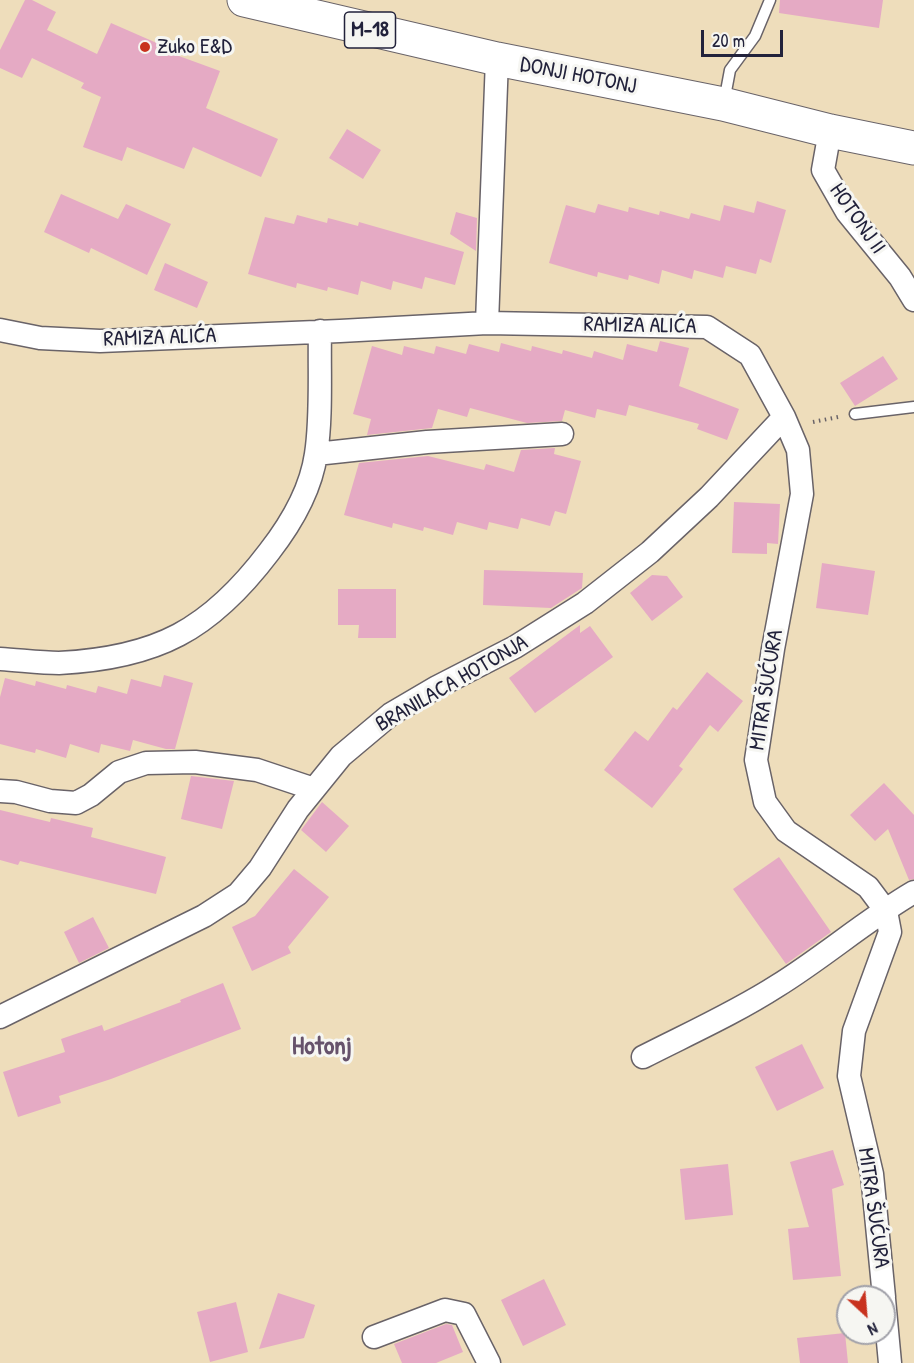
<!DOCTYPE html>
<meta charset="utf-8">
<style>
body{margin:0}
#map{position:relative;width:914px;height:1363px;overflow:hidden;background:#edb;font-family:"Patrick Hand",sans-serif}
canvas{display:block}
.north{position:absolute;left:836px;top:1285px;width:60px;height:60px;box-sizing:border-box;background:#f6f6f2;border:2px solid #a1a1a9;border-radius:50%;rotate:154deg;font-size:16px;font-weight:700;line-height:24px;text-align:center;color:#22223b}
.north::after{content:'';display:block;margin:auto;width:21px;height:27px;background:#c8321e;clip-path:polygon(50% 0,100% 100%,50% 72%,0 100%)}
.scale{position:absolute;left:701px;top:30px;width:82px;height:27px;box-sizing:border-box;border:3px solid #22223b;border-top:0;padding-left:8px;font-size:18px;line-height:21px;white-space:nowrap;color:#22223b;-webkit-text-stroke:4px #f6f6f2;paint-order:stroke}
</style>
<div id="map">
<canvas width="914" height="1363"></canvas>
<div class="north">N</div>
<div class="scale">20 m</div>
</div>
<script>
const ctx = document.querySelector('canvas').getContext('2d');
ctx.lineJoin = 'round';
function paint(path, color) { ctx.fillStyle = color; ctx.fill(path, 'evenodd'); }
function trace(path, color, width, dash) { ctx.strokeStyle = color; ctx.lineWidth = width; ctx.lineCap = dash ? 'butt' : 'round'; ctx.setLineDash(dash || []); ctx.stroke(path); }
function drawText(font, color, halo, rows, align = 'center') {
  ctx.font = font + ' "Patrick Hand",sans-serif'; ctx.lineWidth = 6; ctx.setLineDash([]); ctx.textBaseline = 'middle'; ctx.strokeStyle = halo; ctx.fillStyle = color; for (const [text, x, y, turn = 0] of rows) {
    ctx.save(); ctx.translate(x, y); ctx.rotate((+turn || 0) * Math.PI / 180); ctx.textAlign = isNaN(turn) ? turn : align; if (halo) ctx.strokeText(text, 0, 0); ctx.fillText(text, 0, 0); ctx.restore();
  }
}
paint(new Path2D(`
 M25 0H32L56 12 47 30 97 54 111 23 159 44 157 48 220 71 206 108 278 139 261 177 193 147 184 169 127 147 122 161 83 147 101 97 81 88 84 83 32 58 22 78 0 68V50Z
 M780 0H883L879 28 779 13Z
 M347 129 381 150 363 179 329 158Z
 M61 194 118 219 126 204 171 224 147 275 91 248 89 253 44 232Z
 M757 201 786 210 771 263 760 259 756 274 726 266 723 278 694 270 692 279 662 270 659 284 629 275 628 280 598 272 597 277 549 263 566 205 595 213 598 204 628 212 629 207 659 215 660 211 689 219 691 213 720 221 724 205 754 213Z
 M456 212 477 218 476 251 450 234Z
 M297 215 327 223 328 218 358 226 359 222 464 252 455 285 425 277 422 289 393 281 391 290 361 281 358 295 328 287 327 291 297 283 296 288 248 274 265 217 294 224Z
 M165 263 208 282 197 308 154 290Z
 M660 341 689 348 679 386 739 409 727 440 697 429 699 424 629 405 626 416 597 409 595 418 565 410 562 421 527 423 470 408 467 417 438 409 432 428 367 435 371 419 353 414 372 346 402 355 404 346 434 354 436 346 466 354 469 344 499 352 501 343 531 351 532 346 562 354 563 350 592 358 594 351 623 360 627 344 657 352Z
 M883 356 898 379 855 406 840 383Z
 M555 448 554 454 581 461 566 514 555 511 550 526 521 518 518 529 489 522 487 530 457 522 453 535 424 527 423 531 393 523 392 528 344 515 359 463 428 456 484 470 486 464 514 472 521 450Z
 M734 502 780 504 778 544 767 543V554L732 553Z
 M822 563 875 571 868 615 816 608Z
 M484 570 583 573 582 588 551 608 483 605Z
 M652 575 667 576 683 597 652 621 630 593Z
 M338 589H396V638H358L359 625H338Z
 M580 625V633L590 626 613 657 535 713 509 678Z
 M707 672 743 701 718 732 710 725 679 766 683 769 652 808 604 770 635 731 648 741 673 707 677 710Z
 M164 675 193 683 175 749H166L133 740 130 751 101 744 99 753 70 744 66 758 36 749 35 753 0 744V697L5 678 35 686 36 681 66 689 67 685 96 693 98 686 127 694 131 679 161 687Z
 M191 776 234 781 222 829 181 819Z
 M884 783 914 815V879L909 880 888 829 875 841 850 815Z
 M322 802 349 826 326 852 301 830Z
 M0 810 50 822 51 818 93 828 91 837 166 857 156 894 20 861 18 865 0 860Z
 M779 857 831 932 786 964 733 889Z
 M294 869 329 897 288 947 291 953 252 971 232 927 255 916Z
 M93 917 109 948 79 963 64 932Z
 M223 983 241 1029 111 1079 59 1096 61 1103 18 1117 3 1072 65 1052 61 1039 102 1025 104 1031 181 1002 180 1000Z
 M802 1044 824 1088 777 1111 755 1067Z
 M833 1150 844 1185 832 1189 841 1276 793 1280 788 1229 809 1227 790 1162Z
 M728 1164 733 1215 685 1220 680 1169Z
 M544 1279 566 1325 523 1346 501 1300Z
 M278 1293 315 1305 304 1338 259 1349Z
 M236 1302 248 1352 210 1362 197 1312Z
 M446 1324 452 1325 463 1352 436 1363H402L394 1344Z
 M845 1333 848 1363H800L797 1338Z`), '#e5aac4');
const service = new Path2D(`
 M724 102 730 70 755 36 770 0
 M855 414 914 407`);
const minor = new Path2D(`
 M830 131 823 170 847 212 900 277 914 300
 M487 323 497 59
 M0 330 40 338 100 341 340 331 487 323 707 327 750 355 784 417 798 450 802 494 773 649 756 760 765 802 786 831 868 887 886 911 890 932 854 1031 849 1076 872 1174 884 1297
 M316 454 427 442 562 434
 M0 659C19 660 40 663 59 663 157 658 210 630 269 552 290 525 311 489 316 454 322 416 319 370 320 331
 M0 791 16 792 50 801 76 803 91 795 119 772 146 763 195 762 257 770 314 789
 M0 1017 204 916 238 894 260 868 298 809 341 756 391 714 437 687 515 647 585 603 650 552 709 497 784 417
 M643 1057C688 1034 735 1013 777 986 824 957 866 920 914 892
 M884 1299 890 1363
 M374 1337 445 1310 464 1314 489 1363`);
const primary = new Path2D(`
 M244 0 497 59 723 104 830 131 914 148`);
trace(service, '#696368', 13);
trace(minor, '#696368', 25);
trace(primary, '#696368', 35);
trace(new Path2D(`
 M813 422 838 417`), '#696368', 4, [1.5, 4.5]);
trace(service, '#fff', 10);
trace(minor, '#fff', 22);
trace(primary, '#fff', 33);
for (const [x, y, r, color] of [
 [145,47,6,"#c8321e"]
]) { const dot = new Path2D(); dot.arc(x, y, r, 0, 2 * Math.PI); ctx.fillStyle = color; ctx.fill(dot); trace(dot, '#f6f6f2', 2); }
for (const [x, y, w] of [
 [370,30,51]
]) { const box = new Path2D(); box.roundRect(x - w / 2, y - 18, w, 36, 4.5); ctx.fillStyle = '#f6f6f2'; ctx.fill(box); trace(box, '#22223b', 1.5); }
drawText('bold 21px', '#22223b', null, [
 ["M-18",370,30]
]);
drawText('22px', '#22223b', '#f6f6f2', [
 ["Zuko E&D",157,47]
], 'left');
drawText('22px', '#22223b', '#f6f6f2', [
 ["DONJI HOTONJ",578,76,11],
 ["HOTONJ II",857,219,55],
 ["RAMIZA ALIĆA",640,326,1],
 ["RAMIZA ALIĆA",160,338,-2],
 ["BRANILACA HOTONJA",452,684,-30],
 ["MITRA ŠUĆURA",767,690,-81],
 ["MITRA ŠUĆURA",873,1208,82]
]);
drawText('bold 26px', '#66526b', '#f6f6f2', [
 ["Hotonj",322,1047]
]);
</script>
